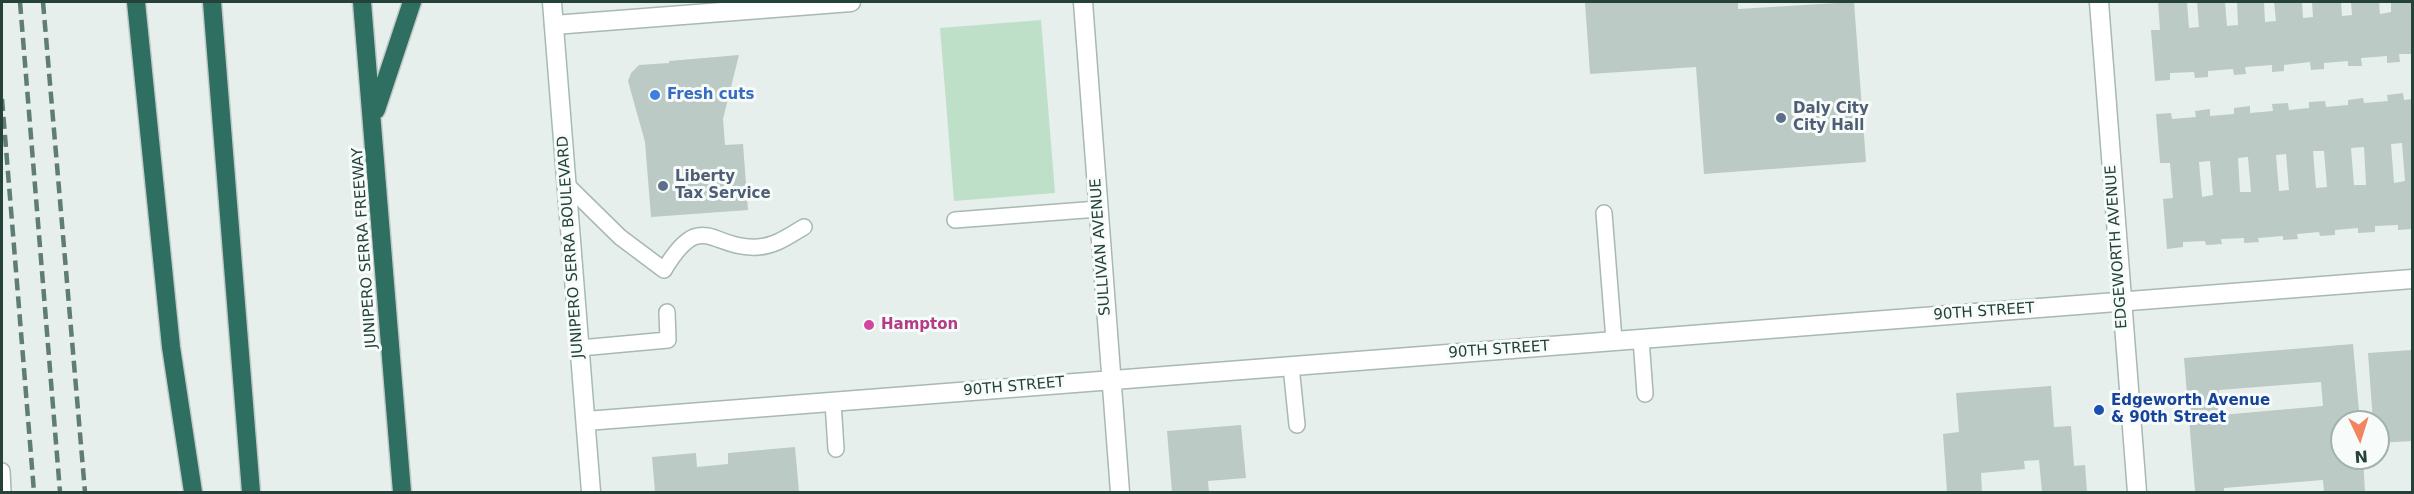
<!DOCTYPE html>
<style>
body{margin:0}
#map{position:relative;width:2414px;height:494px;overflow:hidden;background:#e6efeb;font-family:"DejaVu Sans",sans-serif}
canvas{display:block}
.frame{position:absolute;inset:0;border:3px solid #24423a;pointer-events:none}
.north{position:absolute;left:2330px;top:410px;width:60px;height:60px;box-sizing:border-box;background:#f7fbf9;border:2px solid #a3b1ad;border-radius:50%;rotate:176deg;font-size:16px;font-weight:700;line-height:24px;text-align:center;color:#24423a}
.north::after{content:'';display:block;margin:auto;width:21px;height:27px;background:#f4845f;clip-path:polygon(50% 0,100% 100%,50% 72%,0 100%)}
</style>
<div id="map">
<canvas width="2414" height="494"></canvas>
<div class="frame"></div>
<div class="north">N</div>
</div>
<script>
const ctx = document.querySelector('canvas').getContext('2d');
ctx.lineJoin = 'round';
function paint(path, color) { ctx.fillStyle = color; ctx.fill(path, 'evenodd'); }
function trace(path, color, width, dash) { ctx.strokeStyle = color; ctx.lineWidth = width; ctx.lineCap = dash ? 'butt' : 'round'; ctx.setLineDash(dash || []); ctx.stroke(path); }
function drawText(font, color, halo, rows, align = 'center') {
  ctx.font = font + ' "DejaVu Sans",sans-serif'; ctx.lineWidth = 6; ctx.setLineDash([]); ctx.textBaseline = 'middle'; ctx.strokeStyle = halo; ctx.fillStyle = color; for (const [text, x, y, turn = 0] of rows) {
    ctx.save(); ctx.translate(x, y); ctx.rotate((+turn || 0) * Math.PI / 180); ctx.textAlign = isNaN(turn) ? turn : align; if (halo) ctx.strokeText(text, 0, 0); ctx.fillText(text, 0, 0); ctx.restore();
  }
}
paint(new Path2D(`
 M1041 20 1055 193 954 201 940 28Z`), '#bfe0c8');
paint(new Path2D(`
 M1585 2H1738V9L1854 2 1866 162 1704 174 1696 67 1590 74Z
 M2158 2H2187L2189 28 2199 27 2197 2H2225L2227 26 2238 25 2237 2H2264L2265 22 2276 21 2274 2H2302L2303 18 2313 17 2312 2H2341L2342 16 2352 15 2351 2H2379L2380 14 2391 12V2H2412V54H2399L2400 62 2387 63V56L2361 58 2362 66H2348V61L2324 63V69L2311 70 2310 62 2284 65V71L2272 72V65L2245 67 2246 74 2234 75 2233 69 2208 71V77L2195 78 2194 72 2170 73V80L2155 81 2151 30H2160Z
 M739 55 723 119 725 145 743 144 748 210 651 217 645 142 628 81 631 73 639 65 669 63V61Z
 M2403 93 2404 100 2412 99V229L2398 230V225L2375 226V232L2358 233V228L2335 230V235L2320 236 2319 232 2297 234 2298 239 2283 240V236L2258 238 2259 242 2244 243V238L2221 239 2222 244 2206 245 2205 241 2183 242V247L2167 249 2163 199 2173 198 2170 163H2160L2156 114 2171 113 2172 119 2196 117 2195 111 2210 109V116L2234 114V108L2250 106V113L2273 111 2272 104 2288 103 2289 110 2309 108V102L2325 101 2326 107 2348 105V100L2363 98 2364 103 2388 101 2387 95ZM2402 143 2405 181 2394 183 2391 144ZM2364 147 2366 185H2354L2351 148ZM2313 151H2324L2327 187 2316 188ZM2286 154 2289 190 2279 191 2276 155ZM2248 157 2251 192H2240L2238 158ZM2210 161 2213 195 2202 197 2199 162Z
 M2353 344 2360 422H2342V458H2363L2365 492H2324L2323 480 2224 488V492L2195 491 2184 358ZM2321 382 2323 406 2221 415 2219 390Z
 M2412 350V441L2378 443V422H2373L2368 353Z
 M2051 386 2054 427 2071 426 2074 466 2085 465 2087 492H2042L2039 460 2024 461 2025 469 1981 473 1982 492H1947L1943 434 1959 432 1956 393Z
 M1241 425 1246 478 1208 481 1209 492H1172L1167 431Z
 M795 447 799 492H655L652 457 696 453 697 467 728 464V453Z`), '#bbcac4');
const service = new Path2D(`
 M567 185 620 237 664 270C702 207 711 250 758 247 776 246 790 235 804 227
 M1604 213 1614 340
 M955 220 1098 209
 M1641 339 1645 394
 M580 348 668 340 667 312
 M1291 366 1297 425
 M833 402 836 449
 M2 471 3 492`);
const minor = new Path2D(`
 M1083 2 1120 492
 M2099 2 2137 492
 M554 25 851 2
 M586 421 2412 279`);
const secondary = new Path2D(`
 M552 2 591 492`);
const motorway = new Path2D(`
 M136 2 171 347 193 492
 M212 2 251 492
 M362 2 402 492
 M376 110 412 2`);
trace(service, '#a8b8b2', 18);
trace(minor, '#a8b8b2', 21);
trace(secondary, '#a4bbb3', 21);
trace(motorway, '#c2cac8', 21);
trace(service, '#fff', 15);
trace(minor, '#fff', 18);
trace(secondary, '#fff', 18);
trace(motorway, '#2f6f62', 18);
trace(new Path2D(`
 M20 2 60 492
 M43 2 85 492
 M2 99 34 492`), '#5f7d75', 4.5, [12, 6]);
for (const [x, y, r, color] of [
 [655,95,6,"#3f7fe0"],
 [1781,118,6,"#5c6f8a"],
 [663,186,6,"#5c6f8a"],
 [869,325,6,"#d1479c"],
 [2099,410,6,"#1a4fb4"]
]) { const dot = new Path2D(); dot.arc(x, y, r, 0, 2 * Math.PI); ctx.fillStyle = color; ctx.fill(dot); trace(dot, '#f7fbf9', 2); }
drawText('bold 15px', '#366cbe', '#f7fbf9', [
 ["Fresh cuts",667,95]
], 'left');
drawText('bold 15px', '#4e5e75', '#f7fbf9', [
 ["Daly City",1793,109],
 ["City Hall",1793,126],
 ["Liberty",675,177],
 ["Tax Service",675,194]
], 'left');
drawText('15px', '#24423a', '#f7fbf9', [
 ["JUNIPERO SERRA BOULEVARD",571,247,-94],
 ["SULLIVAN AVENUE",1101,247,-94],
 ["EDGEWORTH AVENUE",2117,247,-94],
 ["JUNIPERO SERRA FREEWAY",365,248,-94],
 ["90TH STREET",1984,312,-4],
 ["90TH STREET",1499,350,-4],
 ["90TH STREET",1014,387,-5]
]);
drawText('bold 15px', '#b23c85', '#f7fbf9', [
 ["Hampton",881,325]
], 'left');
drawText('bold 15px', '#164399', '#f7fbf9', [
 ["Edgeworth Avenue",2111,401],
 ["& 90th Street",2111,418]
], 'left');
</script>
